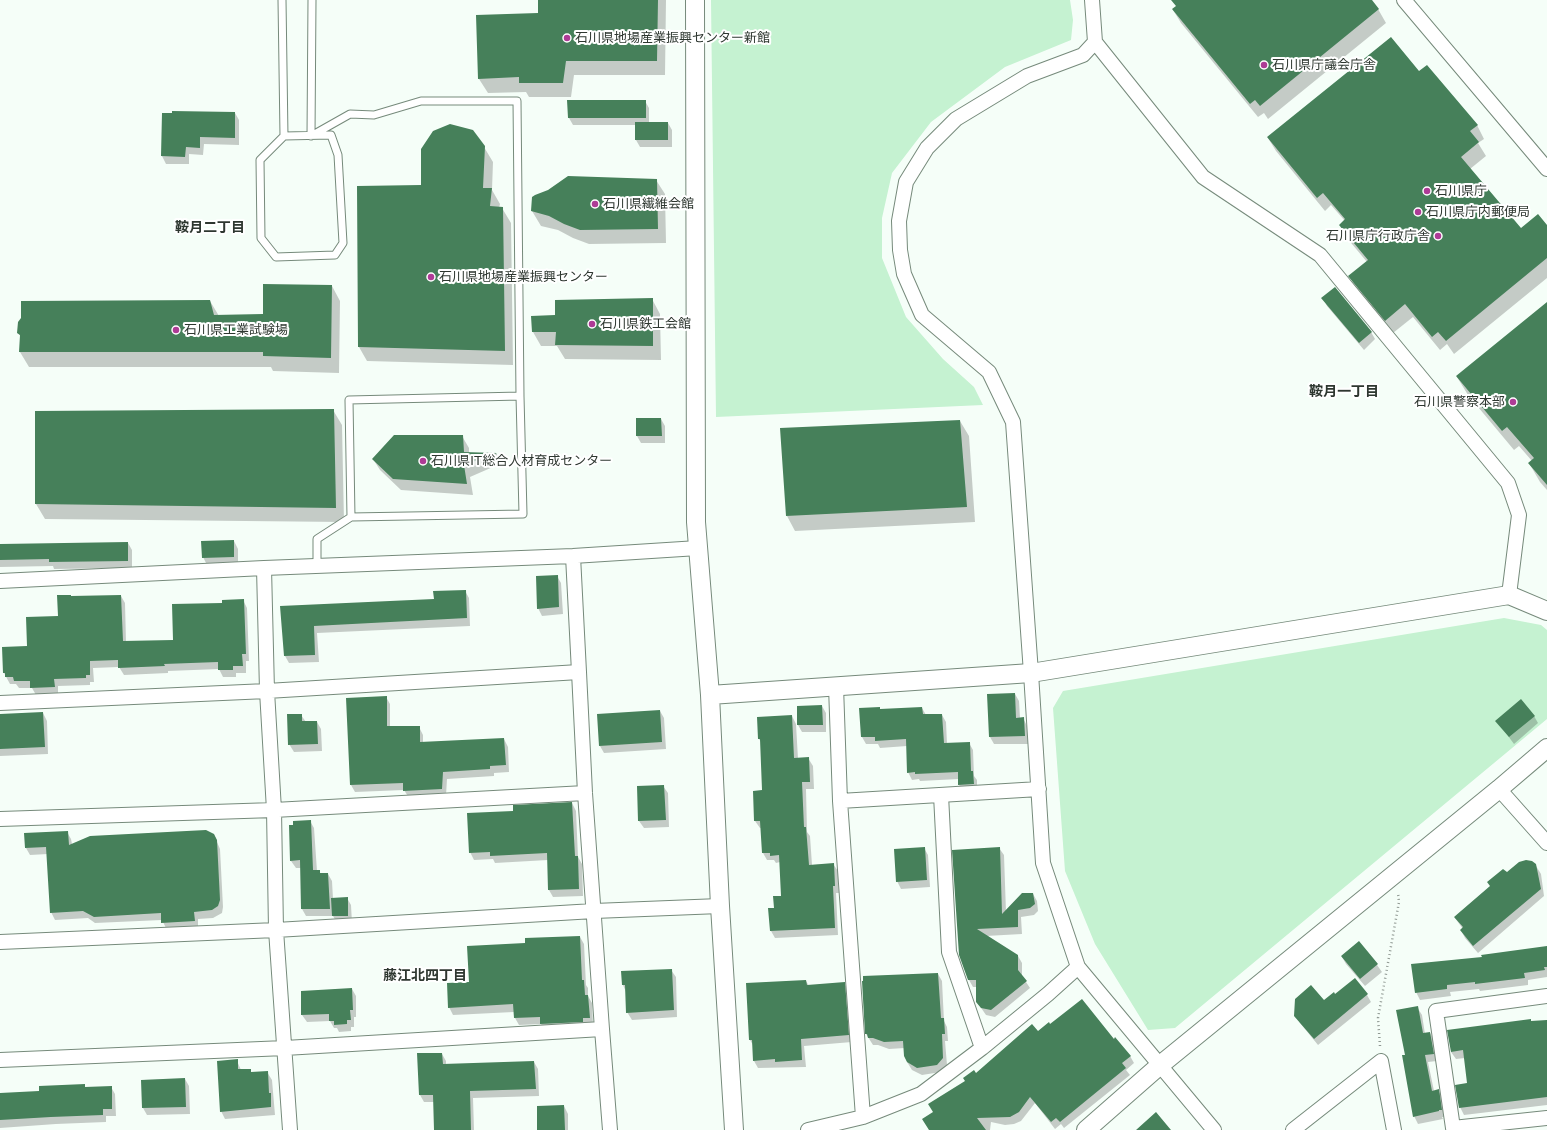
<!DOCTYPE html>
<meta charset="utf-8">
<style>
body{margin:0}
canvas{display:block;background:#f5fef8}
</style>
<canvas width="1547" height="1130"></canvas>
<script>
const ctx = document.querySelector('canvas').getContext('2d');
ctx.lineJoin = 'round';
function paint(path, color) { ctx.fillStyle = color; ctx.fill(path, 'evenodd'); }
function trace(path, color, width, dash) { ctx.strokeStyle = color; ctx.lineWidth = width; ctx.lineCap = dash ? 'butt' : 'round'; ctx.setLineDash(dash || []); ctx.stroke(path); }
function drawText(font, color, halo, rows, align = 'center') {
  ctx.font = font + ' "Golos Text","Noto Sans JP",sans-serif'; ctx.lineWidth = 4; ctx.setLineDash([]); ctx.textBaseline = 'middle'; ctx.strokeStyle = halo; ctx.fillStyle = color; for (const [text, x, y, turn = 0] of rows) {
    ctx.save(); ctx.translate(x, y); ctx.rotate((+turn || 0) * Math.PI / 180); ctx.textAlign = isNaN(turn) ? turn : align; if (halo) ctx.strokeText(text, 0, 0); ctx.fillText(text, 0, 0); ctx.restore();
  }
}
paint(new Path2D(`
 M711 0H1070L1073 20 1071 40 1005 67 931 122 892 173 882 218V258L906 317 943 359 974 387 983 405 716 417Z
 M1504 618 1541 625 1547 630V719L1175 1028 1148 1030 1095 944 1065 871 1053 708 1063 691Z`), '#c5f2d1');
paint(new Path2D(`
 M539 0H666L665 75H574L571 97H529L526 92 488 93 479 79 539 14Z
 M1175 0H1371L1378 9 1386 23 1268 119 1264 113 1258 117 1181 23 1173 10 1177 7Z
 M1419 72 1477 125 1484 139 1478 143 1486 156 1470 169 1520 230 1547 227V278L1454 354 1447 344 1440 350 1413 317 1393 333 1357 289 1349 276 1367 262 1347 238 1340 225 1345 221 1331 205 1325 211 1276 151 1268 138Z
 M645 101 649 108V123H668L672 130V147H640L636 140V125H573L569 118Z
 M235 113 239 120V145L204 144 203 155 189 154V164H166L162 156 163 114Z
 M484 147 493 162 492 190 500 204 499 208H502L511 223 513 365 367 361 359 347 422 186Z
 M656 180 665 194 666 243 589 244 573 238 558 230 541 226 532 211Z
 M332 286 340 301 339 373 273 371 271 367H29L20 352 21 337 18 333 22 318 210 301 219 316 264 315Z
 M1323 298 1371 332 1375 339 1364 350 1327 306Z
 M652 299 660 314 661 360 565 359 557 346H541L533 332 556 316Z
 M1547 304V490L1540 482 1529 463 1532 461 1519 446 1514 450 1468 395 1457 377Z
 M333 410 342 425 344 522 45 519 36 504Z
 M661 419 665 426V443H641L637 436Z
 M960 421 969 436 975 522 795 531 787 516Z
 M462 436 469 448V453H496L502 463 470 477 473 495 401 490 380 470 373 459Z
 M234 541 238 549V564L207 565 203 557Z
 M128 543 132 550V568L54 569 53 566 0 567V545Z
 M557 576 561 583 563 614 542 616 538 608Z
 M465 591 469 598 470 626 317 633 319 662 289 663 285 656 281 607 435 600Z
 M121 596 125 603 126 642 174 641 223 604 243 600 247 608 249 661H246V673H236V677H223L219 669 168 671V673L124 675 119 667 93 668 94 682H90V685L58 686V694L36 695 32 688H19L16 684H10L4 673 59 617 72 597Z
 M1015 694 1019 701 1020 718H1023L1027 726 1028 744H994L990 737 988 695Z
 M386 697 390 704V727H419L423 735V743L504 739 508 747 509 772 494 773V776L447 779 446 796 409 798 404 790 355 792 351 785Z
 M822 706 826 713V732H802L798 725V707Z
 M922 708 926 715H942L946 722 947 744 969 743 973 750 974 776 977 780V792H964L959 785V779L920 781 919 779 912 780 908 772 907 746 880 748 878 744H866L862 737 860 709 881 710Z
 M660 711 664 718 666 749 604 753 600 746 598 715Z
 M43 713 47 721 48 754 0 756V715Z
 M301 715 306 722H317L321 729 322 751 294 752 289 744Z
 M792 716 796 724 798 759 808 758 813 766 814 789H806L807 832 810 836 812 865 833 864 838 871 839 893H836L838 935 775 938 771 931 775 909 782 897 780 862 776 863 774 860H767L763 853 761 828H760L755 821 763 791 761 742 759 739Z
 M1534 716 1538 723 1514 744 1497 721Z
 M663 786 668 793 669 827 644 828 639 821Z
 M572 803 576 811 578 857 582 864 583 896 553 897 549 890 548 860 495 863 493 859 474 860 470 852 515 812Z
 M310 821 314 828 317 871H319L321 874H328L332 881 333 899 347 898 351 905 352 923H337L333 916H306L302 909 301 868H296L291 861Z
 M67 832 71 839 72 844 214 835 220 849 223 907 222 913 213 918 198 919V928L167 930 162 920 95 923 88 918 55 920 51 912 48 854 30 855 26 848Z
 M924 848 928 855 930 887 901 889 897 881Z
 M999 848 1004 855 1006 912 1033 894 1037 901 1038 911 1034 915 1021 917 1022 934 986 936 1018 956 1022 963V976L1030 988 995 1017 986 1015 977 1002V987H973L969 980 960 955Z
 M1536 866 1541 874 1544 896 1478 953 1465 938 1461 930 1463 929 1455 918 1507 874Z
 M580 937 584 944 586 985 588 988V996L592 1003 593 1025 545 1031 541 1024 519 1025 515 1018 514 1012 453 1015 449 1007 470 983 526 944Z
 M1359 943 1377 965 1382 972 1365 986 1346 964 1342 957Z
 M1547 947V977L1528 980V985L1480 991 1479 989 1450 992 1451 996 1420 1000 1416 992 1484 958Z
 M671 970 676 977 677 1017 632 1020 627 1012 626 992 623 985 622 972Z
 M938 974 942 981 944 1021 947 1027 948 1041H945L947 1065 941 1072 922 1075 912 1070 907 1062 905 1048 889 1049 878 1045H873L866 1034Z
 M806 981 809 986 844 983 848 990 852 1042 804 1046 806 1067 758 1068 754 1061 753 1045 750 1040Z
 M352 989 356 996V1017H354V1027H351V1031L339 1032 337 1028H334L330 1021 307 1022 302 1015Z
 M1335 995H1367L1371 1002 1318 1045 1300 1023 1295 1015Z
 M1417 1007 1422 1015 1425 1034 1430 1033 1434 1040 1437 1061 1428 1062 1434 1091 1438 1090 1442 1097 1445 1117H1442L1443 1119 1418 1124 1414 1116 1406 1056Z
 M1547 1021V1105L1464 1115 1460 1107 1468 1084 1465 1058 1456 1059 1451 1052 1532 1022Z
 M1050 1025 1113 1040 1130 1056 1134 1063 1126 1070 1130 1075 1064 1128 1061 1124 1055 1129 1035 1103 1021 1121 1014 1124 1005 1125 991 1122 990 1130H930L934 1113 976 1074Z
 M442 1054 446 1061V1065L534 1062 538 1069 539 1096 473 1098 474 1130H435L434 1102H424L420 1095Z
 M237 1061 241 1070H250L252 1073 267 1072 272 1080 275 1115 225 1119 221 1111Z
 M185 1079 189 1086 190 1114 147 1115 143 1108 142 1080Z
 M84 1085 86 1088 111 1087 115 1094 116 1116H106V1122L56 1124 0 1128V1094L40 1092Z
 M564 1106 568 1114V1130H538Z`), '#0003');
paint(new Path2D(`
 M538 0H658L657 61H566L563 83H519V77L478 79 476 15 538 13Z
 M1171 0H1372L1379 9 1260 106 1255 100 1250 104 1172 9 1176 6Z
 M1391 37 1419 71 1427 65 1478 125 1470 131 1479 142 1461 157 1521 228 1538 214 1547 225V258L1446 341 1438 332 1432 337 1405 304 1385 321 1348 276 1368 260 1339 225 1345 219 1323 193 1317 198 1267 137Z
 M567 100H646V118H568Z
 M172 111 235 112V138L200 137V148L186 147 185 157 161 156 162 113H172Z
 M635 122H668V140H635Z
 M450 124 473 130 485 146 483 188H492L490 206 503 207 505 351 358 347 357 186 421 185V149L433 131Z
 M568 176 657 179 658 229 580 230 564 224 549 216 531 211 532 197 535 195 548 190Z
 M263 284 332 285 331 358 263 356V352H19L20 335 17 333 18 322 21 318V301L210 300 214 315 263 314Z
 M1335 287 1372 332 1359 343 1321 298Z
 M653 298V346L555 345 556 332H532L531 316 555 315V300Z
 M1547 302V485L1528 463 1534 458 1507 427 1502 431 1456 376Z
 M334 409 336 508 35 504V411Z
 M636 418H661L662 436H636Z
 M960 420 967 507 786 516 780 428Z
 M394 435H463L464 452 497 453 464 465 467 484 393 479 372 459Z
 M234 540V557L202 558 201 541Z
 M128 542V561L49 562V559L0 560V544Z
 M558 575 559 607 537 609 536 576Z
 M466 590 467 618 314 626 315 655 284 656 280 606 434 599 433 591Z
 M57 595H71V596L121 595 123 641 173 640 172 604 222 603V600L244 599 246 654H242L243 666H233V670H218V662L164 664 165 666 118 668V660L90 661V675H86V678L54 679 55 687 30 688V681H14L13 677H5V673H3L2 647 27 646 26 617 58 616Z
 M1015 693 1016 718 1024 717 1025 736 989 737 987 694Z
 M387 696V726H420V742L504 738 506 765 490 766V769L443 772 442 789 403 791V783L350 785 346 698Z
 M1521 699 1535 716 1509 737 1495 721Z
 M822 705 823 725H797V706Z
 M880 707V709L922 707 923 714H942L944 743 970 742 971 771H973L974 784 958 785V772L915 774V772L907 773 906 739 875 741V737H861L859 708Z
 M660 710 662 742 599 746 597 714Z
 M43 712 45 747 0 749V714Z
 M287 714H302V721H317L318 744 288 745Z
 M792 715 794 758 809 757 810 782H802L804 827H806L809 865 834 863 835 886H833L835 928 770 931 768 908H774L773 896H781L779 855 770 856V853H762L760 821H754L753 791 762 790 760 739H758L757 717Z
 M664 785 666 820 638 821 637 786Z
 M572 802 575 856H578L579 889 548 890 547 853 490 856V852L469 853 467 813 513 811V805Z
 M311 820 313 870H320V873H328L330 909H301L300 860 290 861 289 825H293V821Z
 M206 830 214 834 217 840 220 900 218 906 212 910 194 912 195 921 161 923V913L94 917 83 911 50 913 46 847 25 848 24 833 68 831 69 845 90 836Z
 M925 847 927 880 896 882 894 849Z
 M1000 847 1002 914 1022 893H1033L1035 904 1030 908 1018 910V927L977 929 1018 955V970L1027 981 991 1010 981 1008 976 1002V980H968L959 955 952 850Z
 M1526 860 1532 861 1536 864 1541 889 1473 946 1460 930 1463 927 1454 917 1490 886 1487 882 1503 869 1507 872 1519 862Z
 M348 897V916H332L331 898Z
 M580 936 582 980H584L585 995H588L590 1018H583V1022L540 1024V1017L514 1018 513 1004 448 1008 447 983 469 982 467 946 525 943V938Z
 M1359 941 1378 964 1360 979 1341 956Z
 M1547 946V967H1544L1545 970 1524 973 1525 978 1475 984V982L1447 985V989L1415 993 1411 964 1482 957 1481 955Z
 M672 969 674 1010 626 1013 625 985H622L621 971Z
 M938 973 941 1018H944L945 1034H942L943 1058 937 1065 917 1068 907 1062 904 1056 903 1041 884 1042 873 1038H868L867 1034H865L862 981H863V976Z
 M1355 978 1368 994 1314 1039 1294 1016 1295 999 1311 985 1324 1000 1334 992 1335 994Z
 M806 980 807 985 845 982 849 1035 801 1039 802 1060 775 1062V1059L753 1061 752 1040H749L746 983Z
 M352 988 353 1010H350L351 1020H347V1024L334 1025V1021H329V1014L301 1015V991Z
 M1082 999 1114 1039 1115 1037 1131 1056 1122 1063 1126 1068 1060 1122 1056 1118 1051 1122 1030 1097 1019 1112 1010 1117 977 1118 986 1130H929L922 1119 933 1112 928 1104 965 1081 963 1078 974 1070 976 1073 1032 1024 1038 1031 1049 1022 1050 1024Z
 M1418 1006 1423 1033 1430 1032 1434 1054 1425 1055 1432 1091 1439 1089 1442 1110H1439V1111L1413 1117 1402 1055H1405L1396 1010Z
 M1531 1019V1021L1547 1020V1097L1459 1108 1455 1085 1467 1083 1463 1050 1451 1052 1447 1030Z
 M417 1053H442L443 1064 534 1061 536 1089 470 1091 471 1130H434L433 1095H419Z
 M238 1059V1069H251V1072L268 1071 269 1093H271V1107L220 1112 217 1061Z
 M185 1078 186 1107 142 1108 141 1080Z
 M85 1084V1087L112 1086V1109H103V1115L51 1117 0 1120V1093L39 1091V1086Z
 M564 1105 565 1130H537V1106Z
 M1156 1112 1171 1130H1136Z`), '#46805a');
const service = new Path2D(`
 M282 0 284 136 260 160 261 238 276 257 335 255 343 243 338 155 331 135 284 136
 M312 0 311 136 350 114 374 115 421 101H517L520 396 349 400 351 517 317 539V567
 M351 517 523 514 520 396`);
const minor = new Path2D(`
 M1092 0 1095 42 1083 55 1027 76 956 119 927 148 906 182 899 221 900 250 904 274 922 315 989 372 1013 422 1031 673 1043 863 1078 967 1214 1130
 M1404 0 1547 169
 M1095 42 1203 177 1320 255 1508 483 1519 515 1509 595
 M0 581 264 568 573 556 698 548
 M836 686 840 801 863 1117
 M0 703 267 691 264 568
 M1499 789 1547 843
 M941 795 949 952 982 1048
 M840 801 1039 789
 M0 819 274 810 585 793
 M0 942 276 930 594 911 720 906
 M1547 996 1436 1011 1453 1128 1547 1118
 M602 1029 610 1130
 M0 1060 285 1048 602 1029 585 793 579 672
 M290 1130 276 930 274 810 267 691 579 672 573 556
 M808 1130 863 1117 921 1094 982 1048 1048 994 1078 967
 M1293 1130 1381 1061 1394 1130`);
const tertiary = new Path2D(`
 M695 0 696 522 710 695 720 906 734 1130
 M710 695 1031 673 1509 595 1547 611
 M1086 1130 1159 1066 1499 789 1547 748`);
trace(service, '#768a7b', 9);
trace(minor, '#768a7b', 16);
trace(tertiary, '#768a7b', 20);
trace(new Path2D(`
 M1380 1046 1378 1018 1399 902 1398 893`), '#909993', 2.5, [1, 3]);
trace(service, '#fff', 7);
trace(minor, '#fff', 14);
trace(tertiary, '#fff', 18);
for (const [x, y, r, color] of [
 [567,38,4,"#ae3b96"],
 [1264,65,4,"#ae3b96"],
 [1427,191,4,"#ae3b96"],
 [595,204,4,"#ae3b96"],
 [1418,212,4,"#ae3b96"],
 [1438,236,4,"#ae3b96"],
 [431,277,4,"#ae3b96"],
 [592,324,4,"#ae3b96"],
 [176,330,4,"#ae3b96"],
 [1513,402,4,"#ae3b96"],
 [423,461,4,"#ae3b96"]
]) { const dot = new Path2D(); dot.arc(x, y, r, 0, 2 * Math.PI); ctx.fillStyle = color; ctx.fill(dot); trace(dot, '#fff', 1.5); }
drawText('13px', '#2e3730', '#fff', [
 ["石川県地場産業振興センター新館",575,38],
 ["石川県庁議会庁舎",1272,65],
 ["石川県庁",1435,191],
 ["石川県繊維会館",603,204],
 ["石川県庁内郵便局",1426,212],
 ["石川県庁行政庁舎",1430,236,"right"],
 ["石川県地場産業振興センター",439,277],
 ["石川県鉄工会館",600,324],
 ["石川県工業試験場",184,330],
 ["石川県警察本部",1505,402,"right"],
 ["石川県IT総合人材育成センター",431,461]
], 'left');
drawText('bold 14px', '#2e3730', '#fff', [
 ["鞍月二丁目",210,228],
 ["鞍月一丁目",1344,392],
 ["藤江北四丁目",425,976]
]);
</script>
